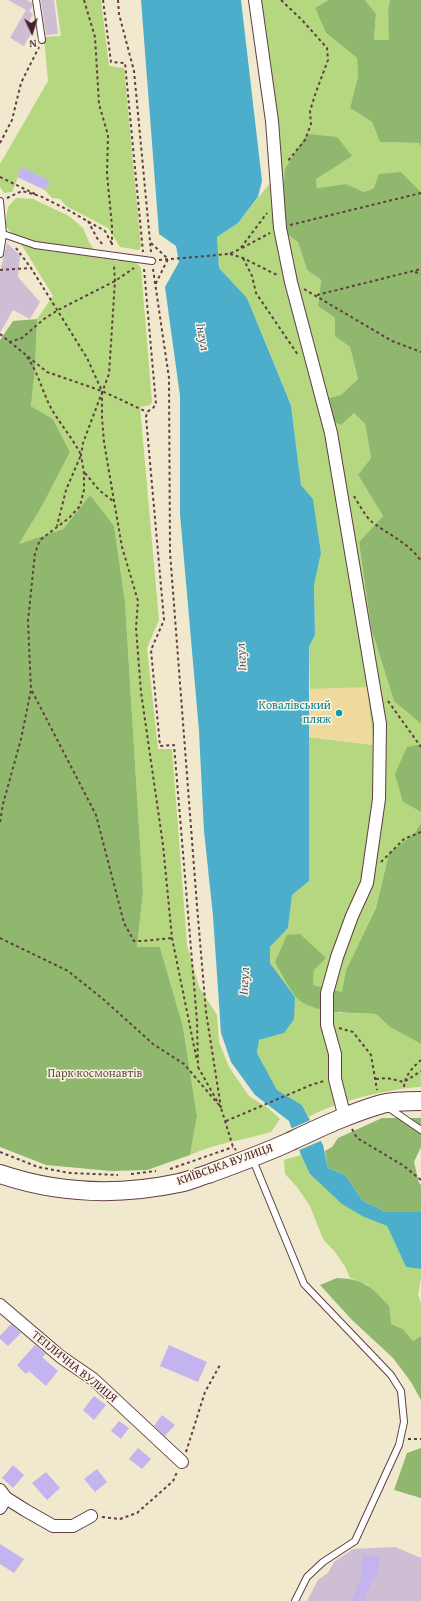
<!DOCTYPE html>
<meta charset="utf-8">
<style>
body{margin:0}
#map{position:relative;width:421px;height:1601px;overflow:hidden;background:#f0e9ce;font-family:"Gentium Book Plus",serif}
canvas{display:block}
.north{position:absolute;left:12px;top:12px;width:40px;height:40px;-webkit-text-stroke:3px #fcf5e5;paint-order:stroke;rotate:176deg;font-size:11px;font-weight:700;line-height:16px;text-align:center;color:#4a1f2b}
.north::after{content:'';display:block;margin:auto;width:14px;height:18px;background:#4a1f2b;clip-path:polygon(50% 0,100% 100%,50% 72%,0 100%)}
</style>
<div id="map">
<canvas width="421" height="1601"></canvas>
<div class="north">N</div>
</div>
<script>
const ctx = document.querySelector('canvas').getContext('2d');
ctx.lineJoin = 'round';
function paint(path, color) { ctx.fillStyle = color; ctx.fill(path, 'evenodd'); }
function trace(path, color, width, dash) { ctx.strokeStyle = color; ctx.lineWidth = width; ctx.lineCap = dash ? 'butt' : 'round'; ctx.setLineDash(dash || []); ctx.stroke(path); }
function drawText(font, color, halo, rows, align = 'center') {
  ctx.font = font + ' "Gentium Book Plus",serif'; ctx.lineWidth = 3; ctx.setLineDash([]); ctx.textBaseline = 'middle'; ctx.strokeStyle = halo; ctx.fillStyle = color; for (const [text, x, y, turn = 0] of rows) {
    ctx.save(); ctx.translate(x, y); ctx.rotate((+turn || 0) * Math.PI / 180); ctx.textAlign = isNaN(turn) ? turn : align; if (halo) ctx.strokeText(text, 0, 0); ctx.fillText(text, 0, 0); ctx.restore();
  }
}
paint(new Path2D(`
 M8 0H27L34 4 29 11 33 14 28 23 35 27 24 46 10 38 26 10Z
 M41 0H54L58 34 46 35Z
 M7 243 20 255 18 277 40 302 30 319 13 310 0 333V272Z
 M395 1547 421 1558V1601H307L318 1580 328 1573 334 1562 353 1549Z`), '#cdbed3');
paint(new Path2D(`
 M56 0H101L109 66 124 68 141 246 139 250 120 247 108 228 66 206 60 199 52 198 45 190 50 181 22 167 12 192 4 193 0 187V164L48 81 44 37 61 36Z
 M259 0H328L315 8 326 33 357 58 358 77 350 108 372 122 380 142 419 143 421 148V192L401 172 374 188 364 192 346 184 317 188 316 179 329 170 283 194 271 223 298 242 307 270 321 280 318 306 335 318V335L350 347 358 379 341 395 329 398 354 413 365 424 371 458 358 475 383 516 359 542 371 628 394 701 421 724V744L407 747 403 802 421 812V822L415 833 389 853 376 908 346 970 342 993 313 985 314 970 275 962 339 1013 376 1014 390 1027 421 1044V1087C392 1088 333 1102 309 1117L302 1105 277 1090 257 1053 259 1040 284 1033 295 997 270 963V947L288 928 292 895 309 881 308 737 373 745 367 688 310 689 309 647 315 635 314 585 321 553 313 499 301 485 291 404 247 298 219 268 217 237 238 223 270 183 279 159Z
 M365 0H390L388 11 390 40H374L376 14Z
 M16 198 33 199 69 216 83 228 90 244 98 255 108 256 116 261C126 257 134 259 141 268L152 402 150 405 140 407 159 620 147 648 158 749H172L187 945 199 987 217 1015 219 1042 229 1067 249 1096 268 1108 280 1119 271 1132C244 1140 216 1143 190 1155L197 1116 183 1027 160 947H137L143 892 125 602 114 527 90 495 63 529 19 544 42 506 70 452 53 419 31 406 35 369 37 319 53 296 23 247 5 225 8 207Z
 M301 1155 310 1174 364 1217 387 1226 406 1267 421 1269V1278L418 1295 421 1303V1336L413 1341 403 1329 391 1324 368 1285 350 1278 346 1268 335 1252 323 1239 310 1206 297 1187 285 1174 284 1160Z`), '#b4d77f');
paint(new Path2D(`
 M328 0H365L376 14 374 40H389L388 11 390 0H421V148L419 143 380 142 372 122 350 108 358 77 357 58 326 33 315 8Z
 M307 134 337 137 352 156 316 179 317 188 346 184 364 192 374 188 379 174 401 172 421 192V724L394 701 371 628 359 542 383 516 358 475 371 458 365 424 354 413 341 425 333 421 329 398 341 395 358 379 350 347 335 336V318L318 306 321 280 307 270 298 242 271 223 283 194 285 169Z
 M37 319 35 369 31 406 53 419 70 452 42 506 19 544 63 529 90 495 114 526 125 602 143 892 137 947H160L183 1027 197 1116 190 1155 147 1170 111 1171 46 1165 0 1147V340L13 321Z
 M421 744V812L403 802 395 774 407 747Z
 M421 822V1044L390 1027 376 1014C355 1013 314 1014 298 999 291 992 280 971 275 962L287 935 300 934 326 958 314 970 313 985 342 992 346 970 376 908 389 853 415 833Z
 M382 1118H421V1147L414 1162 419 1183 421 1185V1212H386L363 1201 345 1175 328 1168 325 1151 332 1147 338 1138Z
 M337 1278C365 1279 371 1287 389 1306L391 1324 403 1329 413 1341 421 1336V1400L411 1382 393 1358 352 1320 320 1285Z
 M421 1448V1498L394 1490 407 1453Z`), '#8fb86e');
paint(new Path2D(`
 M367 687 373 745 308 737 310 689Z`), '#eeda9e');
paint(new Path2D(`
 M141 0H241L262 181 258 197 238 223 217 237 219 268 247 298 291 405 301 485 313 499 321 553 314 585 315 635 309 647V881L292 895 288 928 270 947V963L295 997 294 1019 284 1033 259 1040 257 1053 277 1090 302 1105 323 1145 328 1168 345 1175 363 1201 386 1212H421V1269L406 1267 387 1226 364 1217 342 1204 310 1174 301 1155 289 1121 255 1095 231 1062 221 1033 213 916 204 831 199 731 180 514V396L165 287 179 262 176 246 159 234Z`), '#4caecb');
paint(new Path2D(`
 M313 1119 323 1140 297 1151 290 1129Z`), '#f0e9ce');
paint(new Path2D(`
 M22 167 50 181 45 190 17 177Z
 M11 1324 21 1333 8 1346 0 1339V1336Z
 M35 1345 46 1354 42 1357 58 1371 46 1386 29 1371 26 1374 17 1365Z
 M169 1345 207 1362 198 1382 160 1366Z
 M94 1396 106 1405 94 1420 83 1410Z
 M162 1415 175 1425 165 1436 154 1426Z
 M119 1421 129 1428 121 1439 111 1431Z
 M138 1448 151 1459 142 1469 129 1459Z
 M13 1465 24 1475 13 1488 2 1478Z
 M97 1469 107 1482 95 1492 84 1479Z
 M46 1472 60 1488 47 1500 32 1483Z
 M0 1544 24 1559 14 1573 0 1564Z
 M363 1555 380 1557 377 1578 374 1577 363 1601H351L360 1581Z`), '#c3b3ee');
const lane = new Path2D(`
 M36 0 42 40
 M0 201 3 234 0 254
 M3 234 35 245 152 261
 M386 1106 421 1130
 M250 1162 255 1165 304 1284 391 1375 401 1391 404 1422 399 1445 355 1541 323 1562 307 1577 295 1601`);
const street = new Path2D(`
 M255 0 272 121 280 228 291 282 331 433 380 724 379 799 367 883 352 916 337 957 327 993V1025L335 1054V1079L345 1118
 M0 1305 61 1357 93 1379 182 1462
 M0 1490 6 1498 25 1510 53 1526H73L91 1516
 M0 1508 6 1498`);
const secondary = new Path2D(`
 M0 1174C59 1194 118 1196 179 1183 189 1181 198 1177 208 1174 235 1164 263 1154 289 1142 319 1128 350 1113 382 1104 394 1101 408 1101 421 1101`);
trace(lane, '#633d43', 8);
trace(street, '#633d43', 14);
trace(secondary, '#633d43', 20);
trace(new Path2D(`
 M84 0 95 37 99 104 108 135 107 174 112 226V245
 M103 0 111 62 125 63 143 252
 M118 0 119 14 134 71 151 252
 M281 0 302 20 327 48 328 60 316 92 310 111 311 124 305 140 287 162
 M0 143 12 120 21 83 39 47
 M0 177 35 194
 M7 198 22 191 40 196 68 210 105 231 112 244
 M88 221 97 238 104 246
 M290 225 421 193
 M151 243 168 259 155 285
 M16 248 31 268 87 358 102 391V418L104 442 114 501 122 547 138 601 136 628 141 692 163 845 172 938 197 1061
 M242 248 270 233
 M230 254 243 258 277 275
 M243 258 252 276 256 293 298 355
 M159 260 229 254 240 249 267 213
 M144 269 156 404 153 408 147 412 146 417 164 620 151 650 160 746 174 745 197 1021 198 1067
 M153 269 169 378 170 552 197 906 206 1012 221 1108
 M0 270 31 268
 M415 272 421 274
 M304 289 392 341 421 352
 M317 295 421 269
 M0 334 47 372 102 391 147 412
 M9 342 22 338 44 319 58 310 115 281 134 268
 M27 357C38 372 42 391 51 408 60 424 72 437 81 455L66 490 57 526
 M85 473 99 490 113 501
 M354 496C359 504 365 516 372 522 389 535 409 543 421 561
 M32 691 96 815 124 923 134 941H143L172 938
 M388 701 421 747
 M0 822 3 804 21 739 31 690 28 621 35 553 40 540 69 518 80 506 84 490V473L81 455 83 443 109 374 115 281 114 265
 M381 862 404 839 421 832
 M0 938 68 971 103 999 153 1044 184 1064 218 1104
 M339 1028 353 1032 371 1055 377 1090
 M198 1067 221 1108 233 1147 236 1150
 M376 1079 387 1078 404 1082 421 1071
 M404 1087C405 1075 413 1067 421 1060
 M226 1121 311 1085 324 1081
 M352 1129 357 1138 404 1166 421 1180
 M0 1152 38 1167 70 1173 118 1175
 M170 1169 233 1147
 M131 1174 156 1171
 M408 1439H421
 M186 1452 205 1392 220 1365
 M102 1517 120 1519 137 1513 173 1481 177 1472`), '#633d43', 2, [3, 3]);
trace(lane, '#fff', 6);
trace(street, '#fff', 12);
trace(secondary, '#fff', 18);
for (const [x, y, r, color] of [
 [339,713,4,"#0f9aa8"]
]) { const dot = new Path2D(); dot.arc(x, y, r, 0, 2 * Math.PI); ctx.fillStyle = color; ctx.fill(dot); trace(dot, '#fcf5e5', 1.5); }
drawText('12px', '#0d838f', '#fcf5e5', [
 ["Ковалівський",331,706],
 ["пляж",331,720]
], 'right');
drawText('12px', '#644d40', '#fcf5e5', [
 ["Парк космонавтів",95,1074]
]);
drawText('12px', '#4a1f2b', '#fcf5e5', [
 ["КИЇВСЬКА ВУЛИЦЯ",225,1165,-20],
 ["ТЕПЛИЧНА ВУЛИЦЯ",74,1367,39]
]);
drawText('italic 13px', '#4b586b', '#fcf5e5', [
 ["Інгул",202,337,80],
 ["Інгул",242,657,-94],
 ["Інгул",245,981,-87]
]);
</script>
